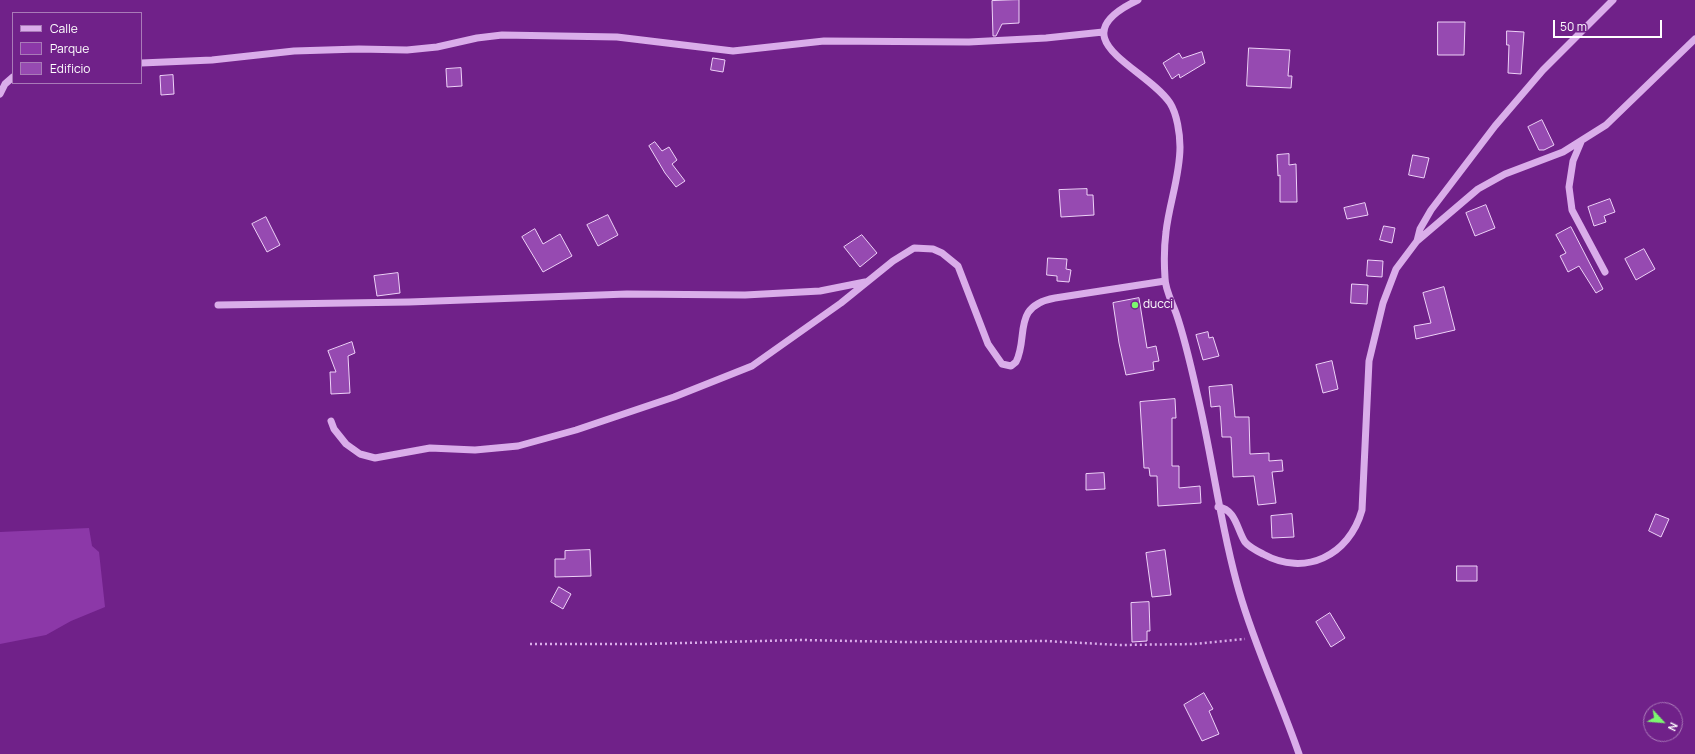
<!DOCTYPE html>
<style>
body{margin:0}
#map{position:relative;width:1695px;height:754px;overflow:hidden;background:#702189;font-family:Manrope,sans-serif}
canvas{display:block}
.legend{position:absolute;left:12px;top:12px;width:130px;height:72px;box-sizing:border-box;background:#702189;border:1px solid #a97ab8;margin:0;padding:5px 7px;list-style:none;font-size:12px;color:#fff}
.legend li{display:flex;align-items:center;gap:8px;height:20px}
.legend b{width:20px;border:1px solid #a97ab8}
.north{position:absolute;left:1643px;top:702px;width:40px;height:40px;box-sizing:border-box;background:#702189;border:1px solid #a97ab8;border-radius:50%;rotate:116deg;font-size:11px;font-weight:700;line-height:16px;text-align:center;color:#fff}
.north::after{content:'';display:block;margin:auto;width:14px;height:18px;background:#7cf76f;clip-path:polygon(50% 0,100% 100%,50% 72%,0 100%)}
.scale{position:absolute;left:1553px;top:20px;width:109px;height:18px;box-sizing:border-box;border:2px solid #fff;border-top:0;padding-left:5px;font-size:12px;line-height:14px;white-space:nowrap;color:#fff;-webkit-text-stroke:3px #702189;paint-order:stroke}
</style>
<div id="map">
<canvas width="1695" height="754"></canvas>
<ul class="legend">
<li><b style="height:5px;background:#daadea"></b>Calle</li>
<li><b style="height:11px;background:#8c38a8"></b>Parque</li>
<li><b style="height:11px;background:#964ab1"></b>Edificio</li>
</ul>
<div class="north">N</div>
<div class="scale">50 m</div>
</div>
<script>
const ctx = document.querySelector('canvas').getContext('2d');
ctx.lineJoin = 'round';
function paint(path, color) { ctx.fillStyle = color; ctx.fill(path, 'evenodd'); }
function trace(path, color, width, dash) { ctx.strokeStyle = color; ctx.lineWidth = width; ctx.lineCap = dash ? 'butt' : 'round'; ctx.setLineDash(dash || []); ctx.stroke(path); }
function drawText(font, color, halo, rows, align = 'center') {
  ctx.font = font + ' Manrope,sans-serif'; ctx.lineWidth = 3.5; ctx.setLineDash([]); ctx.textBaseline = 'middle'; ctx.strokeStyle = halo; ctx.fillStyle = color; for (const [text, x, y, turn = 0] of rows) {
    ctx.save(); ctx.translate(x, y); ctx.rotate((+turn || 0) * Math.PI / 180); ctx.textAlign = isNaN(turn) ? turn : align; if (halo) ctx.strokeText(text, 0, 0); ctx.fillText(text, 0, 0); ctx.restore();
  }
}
paint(new Path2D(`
 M89 528 92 546 99 552 105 607 71 621 46 635 0 644V532Z`), '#8c38a8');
const building = new Path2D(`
 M1019 0V23L1002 24 996 36H993L992 1Z
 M1438 22H1465L1464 55H1438Z
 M1507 31 1524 32 1521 74 1508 73 1509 45H1507Z
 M1249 48 1290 50 1288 76H1292L1291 88 1247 86Z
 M1202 52 1205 63 1180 78 1179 74 1172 79 1163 63 1179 53 1182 58Z
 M713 58 725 60 723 72 711 70Z
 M461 68 462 86 447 87 446 69Z
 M173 75 174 94 161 95 160 76Z
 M1542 120 1554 145 1544 150H1539L1528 127Z
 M655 142 662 151 669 147 677 160 672 164 685 181 676 187 665 173 649 146Z
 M1289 154V165L1296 164 1297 202H1280V175L1278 176 1277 155Z
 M1413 155 1429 158 1424 178 1409 175Z
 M1087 189V195H1093L1094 215 1061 217 1059 190Z
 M1610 199 1615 212 1604 216 1606 222 1594 226 1588 207Z
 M1365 203 1368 215 1347 219 1344 208Z
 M1486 205 1495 228 1475 236 1466 213Z
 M608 215 618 235 598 246 587 225Z
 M266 217 280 245 267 252 252 224Z
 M1384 226 1395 228 1392 243 1380 240Z
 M1571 227 1603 289 1596 293 1579 266 1568 272 1560 256 1566 253 1556 235Z
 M535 229 543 244 560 234 572 256 543 272 522 237Z
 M862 235 877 253 860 267 844 247Z
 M1644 249 1655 269 1636 280 1625 259Z
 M1048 258 1067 259 1066 269 1071 270 1069 282 1057 281V276L1047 275Z
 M1368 260 1383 261 1382 277 1367 276Z
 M398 273 400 293 377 296 374 276Z
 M1352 284 1368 285 1367 304 1351 303Z
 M1444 287 1455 330 1416 339 1414 326 1431 323 1423 293Z
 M1139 298 1147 348 1156 346 1159 361 1153 362 1154 370 1126 375 1119 343 1113 303Z
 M1208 332 1209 338 1213 337 1219 356 1203 360 1196 335Z
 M352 342 355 353 348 356 350 393 331 394 330 372H336L328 351Z
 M1332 361 1338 389 1323 393 1316 365Z
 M1232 385 1235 417H1249L1250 454 1269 453V461L1282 460 1283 471 1272 472 1276 503 1258 505 1254 476 1233 477 1231 437H1222L1220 406 1211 407 1209 387Z
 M1175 399 1176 418H1172V466H1179V488L1200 486 1201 503 1158 506 1157 476H1150L1149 468H1144L1140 402Z
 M1104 473 1105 489 1086 490V474Z
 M1292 514 1294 537 1272 538 1271 516Z
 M1656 514 1669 519 1661 537 1649 531Z
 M590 550 591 576 555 577V559H565V551Z
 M1165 550 1171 595 1152 597 1146 553Z
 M1457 566H1477V581H1457Z
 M559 587 571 594 563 609 551 602Z
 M1149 602 1150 631H1147V641L1132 642 1131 603Z
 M1330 613 1345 638 1331 647 1316 622Z
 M1204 693 1213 709 1209 711 1219 734 1202 741 1184 705Z`);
paint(building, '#964ab1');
trace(building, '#eed2f8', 1);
trace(new Path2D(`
 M530 644H643L801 640 905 642 1045 641 1121 645 1194 644 1245 639`), '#daadea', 2.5, [2, 3]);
trace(new Path2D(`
 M1138 0C1055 39 1146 67 1170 103 1177 114 1180 134 1180 147 1180 176 1169 204 1166 232 1164 247 1164 263 1165 278 1165 289 1172 302 1176 313 1185 339 1191 366 1197 393 1213 459 1220 526 1239 591 1255 647 1280 699 1299 754
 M141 63 212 60 294 51 359 49 407 50 437 47 477 38 502 35 617 37 733 51 824 41 969 42 1046 38 1103 32
 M0 94 5 84 13 77
 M1581 142 1573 161 1569 187 1572 210 1605 272
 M1417 241 1478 189 1505 174 1563 152 1606 125 1695 39
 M218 305 409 302 627 294 745 295 820 291 865 282
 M331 421 334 429 346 444 360 454 375 458 430 448 475 450 518 446 576 430 674 397 752 366 841 303 893 261 914 248 933 249 942 253 958 266 988 344 1002 364 1011 366 1016 362C1029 337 1011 306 1055 298L1165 281
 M1218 507C1236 509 1237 530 1245 542 1249 547 1257 551 1263 554 1305 577 1349 556 1362 510L1369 361 1383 303 1396 269 1417 241 1420 229 1431 210 1495 126 1543 70 1613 0`), '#daadea', 7);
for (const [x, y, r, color] of [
 [1135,305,4,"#7cf76f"]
]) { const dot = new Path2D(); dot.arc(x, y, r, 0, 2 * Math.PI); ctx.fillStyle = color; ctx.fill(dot); trace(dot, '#702189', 1.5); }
drawText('12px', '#fff', '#702189', [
 ["ducci",1143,305]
], 'left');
</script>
